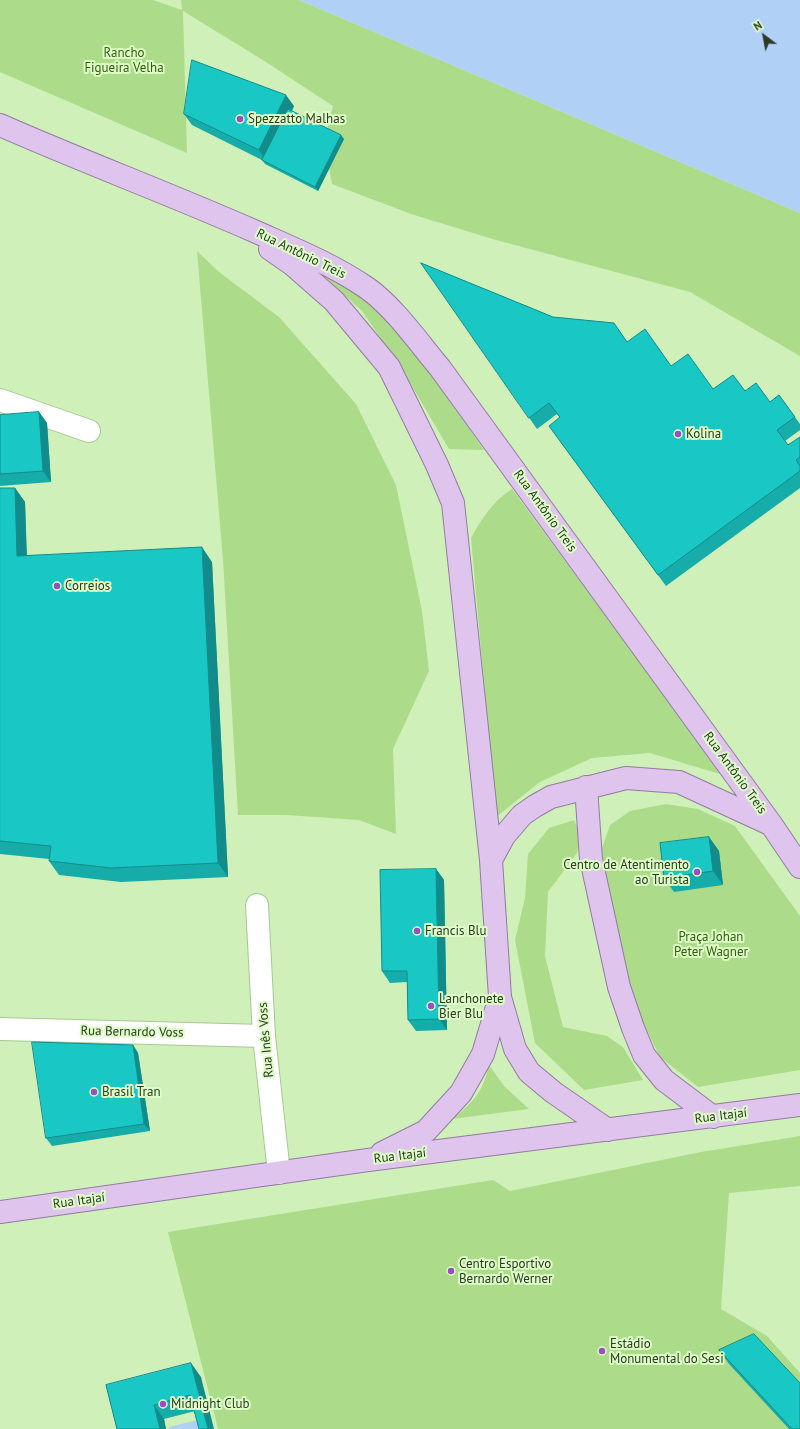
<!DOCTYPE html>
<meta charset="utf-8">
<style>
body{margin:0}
#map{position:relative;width:800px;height:1429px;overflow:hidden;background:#d0f0ba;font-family:"PT Sans",sans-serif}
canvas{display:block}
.north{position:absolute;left:744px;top:16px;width:40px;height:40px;-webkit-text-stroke:3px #ddfec7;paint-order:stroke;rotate:328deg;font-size:11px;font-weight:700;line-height:16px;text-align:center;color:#2d3924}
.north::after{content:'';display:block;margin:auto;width:14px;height:18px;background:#2d3924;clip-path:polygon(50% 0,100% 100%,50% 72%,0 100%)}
</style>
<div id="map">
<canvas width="800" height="1429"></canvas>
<div class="north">N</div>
</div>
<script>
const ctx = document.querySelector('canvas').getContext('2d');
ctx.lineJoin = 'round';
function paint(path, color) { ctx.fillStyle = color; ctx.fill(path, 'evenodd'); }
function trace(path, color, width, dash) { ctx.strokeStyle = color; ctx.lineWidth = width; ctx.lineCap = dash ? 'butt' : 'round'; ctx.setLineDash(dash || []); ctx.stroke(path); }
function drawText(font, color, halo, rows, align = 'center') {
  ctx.font = font + ' "PT Sans",sans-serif'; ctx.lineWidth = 4; ctx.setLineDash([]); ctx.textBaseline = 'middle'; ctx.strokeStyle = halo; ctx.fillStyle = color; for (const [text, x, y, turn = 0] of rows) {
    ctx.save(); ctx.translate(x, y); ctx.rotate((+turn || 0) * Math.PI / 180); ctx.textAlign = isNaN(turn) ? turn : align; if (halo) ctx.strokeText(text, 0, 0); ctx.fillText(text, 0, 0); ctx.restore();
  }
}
paint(new Path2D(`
 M0 0H153L182 10 181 0H299L800 213V356L690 292 496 240 411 214 332 184 324 142 333 106 266 62 183 11 187 153 0 72Z
 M197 251 219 272 279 317 356 404 396 485 422 611 429 671 393 749 396 834 359 820 286 815H238L223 560Z
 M310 263 369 299 410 344 484 450 449 449 403 371 362 311Z
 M512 489 723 775 650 753 592 758 540 782 496 817 471 538C482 518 492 502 512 489Z
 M666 804 698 809 735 826 800 916V1070L698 1087 660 1057 634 1005 600 854 610 825 630 811Z
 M574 820 581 835 577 853 548 892 545 956 563 1027 607 1036 623 1047 643 1080 584 1090 535 1043 515 940 525 898 528 854 549 828Z
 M489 1065 504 1086 529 1109 452 1119C473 1103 483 1092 489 1065Z
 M800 1136V1186L729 1193 721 1309 767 1336 800 1373V1429H218L168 1232 493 1180 510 1191 701 1152Z`), '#acdc89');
paint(new Path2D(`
 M299 0H800V213Z
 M202 1419 204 1429H169V1427Z`), '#b0d0f6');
const minor = new Path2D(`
 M0 400 89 431
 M257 905 264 1036 279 1173
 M0 1029 264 1036`);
const major = new Path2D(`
 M0 125C84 162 170 194 254 231 292 248 332 264 367 288 394 307 419 343 440 368L771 824 800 867
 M270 249 293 265 334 301 389 367 437 465 453 503 491 860 500 997 515 1049 529 1072 553 1092 608 1130
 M586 787 591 859 619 987 633 1028 644 1055 664 1080 713 1117
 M491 860 504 836 522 815 535 806 551 797 626 778 679 782 770 824
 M382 1153 426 1131 461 1093 483 1054 500 997
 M0 1212 368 1160 800 1105`);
trace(minor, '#a8c892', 24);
trace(major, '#937ba0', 24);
trace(minor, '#fff', 22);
trace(major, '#dfc5ee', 22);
paint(new Path2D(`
 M294 106 292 111 344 139 318 191 265 164 262 160 192 125 184 114Z
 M421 263 553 317 627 342 713 389 745 391 770 402 779 395 800 424V430L785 441 788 445 800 437V488L666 586 549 426 560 418 557 414 537 429Z
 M39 412 47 423 51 482 0 486V415Z
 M0 488H15L25 502 27 555 212 562 228 877 121 882 59 875 49 861V859L0 854Z
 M709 837 719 851 723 885 674 892 664 878Z
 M436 869 444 880 447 1030 416 1031 408 1020 407 982 390 983 382 971Z
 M133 1045 138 1053 150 1131 52 1146 46 1138Z
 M719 1350 800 1429H789L729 1364Z
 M201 1377 195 1411 164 1419 166 1429H117L106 1385Z`), '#16aca9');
paint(new Path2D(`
 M286 95 294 106 266 161 259 150Z
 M341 135 344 139 318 191 315 187Z
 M39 412 47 423 51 482 43 471Z
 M15 488 25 502 27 570 17 556Z
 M202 547 212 562 228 877 218 863Z
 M709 837 719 851 723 885 713 871Z
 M436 869 444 880 447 1030 439 1019Z
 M133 1045 138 1053 150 1131 144 1124Z
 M191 1363 201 1377 214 1429H208Z
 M154 1405 164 1419 166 1429H160Z`), '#128c8a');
const building = new Path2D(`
 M192 60 286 95 259 150 184 114Z
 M288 109 341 135 315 187 262 160Z
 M421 263 553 317 614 323 627 342 645 329 671 366 688 354 713 389 733 375 745 391 756 383 770 402 779 395 795 417 777 430 788 445 800 437V457L796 460 800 466V471L658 575 549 426 560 417 549 403 529 418Z
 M39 412 43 471 0 474V415Z
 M0 488H15L17 556 202 547 218 863 111 868 49 861 51 846 0 841Z
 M709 837 713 871 664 878 660 843Z
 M436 869 439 1019 408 1020 407 971H382L380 870Z
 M32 1042 133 1045 144 1124 46 1138Z
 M754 1334 800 1383V1429H792L719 1350Z
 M191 1363 208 1429H199L190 1395 154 1405 160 1429H117L106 1385Z`);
paint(building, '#19c8c5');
trace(building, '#128c8a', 1);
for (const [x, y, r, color] of [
 [240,119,4,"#9a4ec0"],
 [678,434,4,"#9a4ec0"],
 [57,586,4,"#9a4ec0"],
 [697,872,4,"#9a4ec0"],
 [417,931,4,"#9a4ec0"],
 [431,1006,4,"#9a4ec0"],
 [94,1092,4,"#9a4ec0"],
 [451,1271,4,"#9a4ec0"],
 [602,1351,4,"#9a4ec0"],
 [163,1404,4,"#9a4ec0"]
]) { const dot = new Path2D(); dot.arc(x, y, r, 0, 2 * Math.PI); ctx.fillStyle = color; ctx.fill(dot); trace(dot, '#ddfec7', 1.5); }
drawText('13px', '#355c0d', '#ddfec7', [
 ["Rancho",124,53],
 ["Figueira Velha",124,68],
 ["Praça Johan",711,937],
 ["Peter Wagner",711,952]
]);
drawText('13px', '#2d3924', '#ddfec7', [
 ["Spezzatto Malhas",248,119],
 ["Kolina",686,434],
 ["Correios",65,586],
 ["Centro de Atentimento",689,865,"right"],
 ["ao Turista",689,880,"right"],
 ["Francis Blu",425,931],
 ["Lanchonete",439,999],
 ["Bier Blu",439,1014],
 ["Brasil Tran",102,1092],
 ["Centro Esportivo",459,1264],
 ["Bernardo Werner",459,1279],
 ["Estádio",610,1344],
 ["Monumental do Sesi",610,1359],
 ["Midnight Club",171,1404]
], 'left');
drawText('13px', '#2d3924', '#ddfec7', [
 ["Rua Antônio Treis",301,254,26],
 ["Rua Antônio Treis",545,511,54],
 ["Rua Antônio Treis",735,773,54],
 ["Rua Bernardo Voss",132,1032,1],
 ["Rua Inês Voss",266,1040,-95],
 ["Rua Itajaí",721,1116,-7],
 ["Rua Itajaí",400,1156,-7],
 ["Rua Itajaí",79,1201,-8]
]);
</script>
